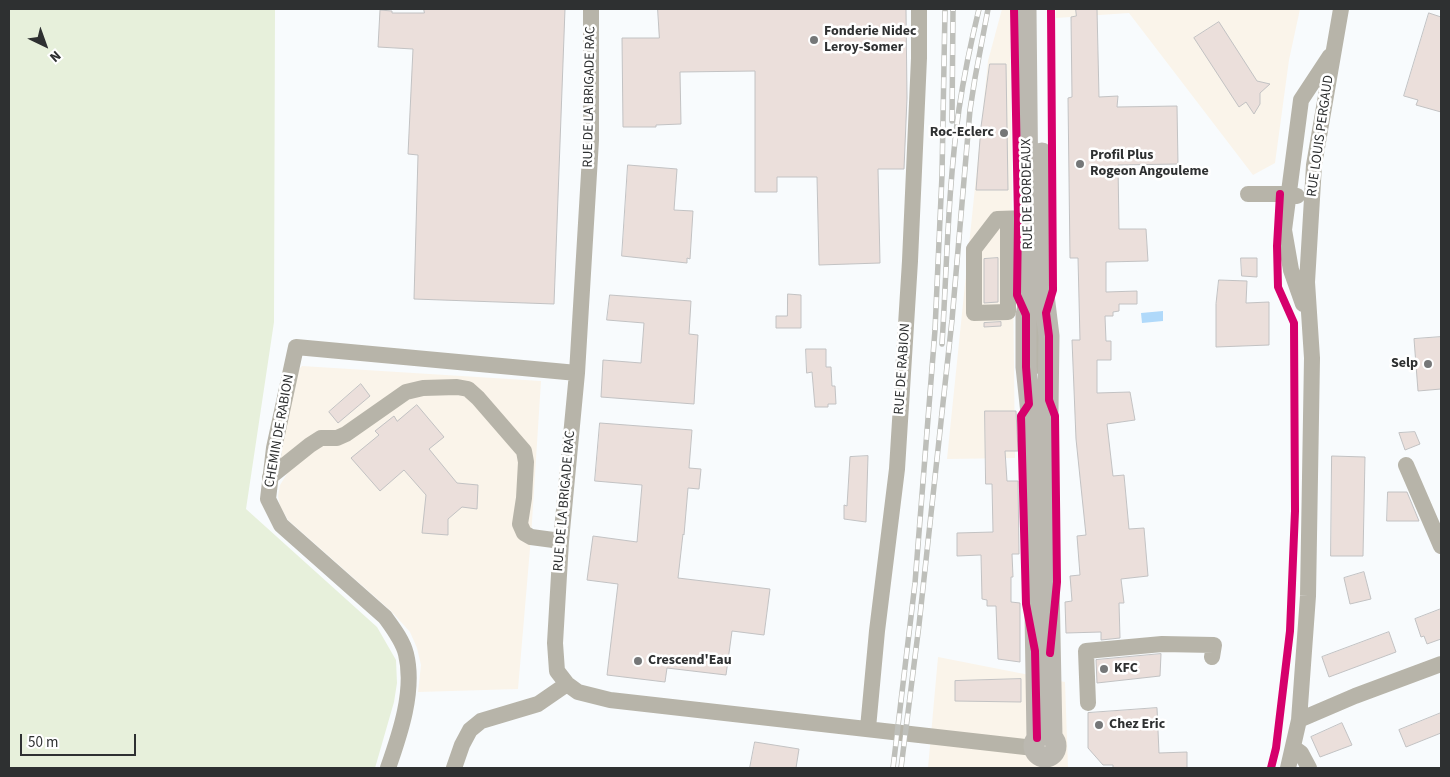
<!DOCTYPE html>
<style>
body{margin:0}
#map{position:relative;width:1450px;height:777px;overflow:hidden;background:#f8fbfd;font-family:"Source Sans 3",sans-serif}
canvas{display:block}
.frame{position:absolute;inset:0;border:10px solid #2e3031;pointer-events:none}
.north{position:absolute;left:20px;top:20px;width:50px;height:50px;-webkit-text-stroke:4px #fff;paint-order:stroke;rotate:138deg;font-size:14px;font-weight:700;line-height:20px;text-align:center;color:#2e3031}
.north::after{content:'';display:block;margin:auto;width:18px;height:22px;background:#2e3031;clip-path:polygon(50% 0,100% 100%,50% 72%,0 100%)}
.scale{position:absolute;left:20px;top:734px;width:116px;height:22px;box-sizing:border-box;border:2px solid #2e3031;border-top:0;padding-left:6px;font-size:15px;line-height:18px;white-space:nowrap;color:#2e3031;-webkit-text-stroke:4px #fff;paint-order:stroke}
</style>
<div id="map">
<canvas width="1450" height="777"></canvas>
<div class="frame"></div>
<div class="north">N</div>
<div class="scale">50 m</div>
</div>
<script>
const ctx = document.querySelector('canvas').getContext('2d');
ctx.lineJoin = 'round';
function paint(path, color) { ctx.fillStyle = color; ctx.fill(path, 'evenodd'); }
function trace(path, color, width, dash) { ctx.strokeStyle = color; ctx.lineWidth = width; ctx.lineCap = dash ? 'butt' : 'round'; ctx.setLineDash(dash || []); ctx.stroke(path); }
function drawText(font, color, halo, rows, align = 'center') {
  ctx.font = font + ' "Source Sans 3",sans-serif'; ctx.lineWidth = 5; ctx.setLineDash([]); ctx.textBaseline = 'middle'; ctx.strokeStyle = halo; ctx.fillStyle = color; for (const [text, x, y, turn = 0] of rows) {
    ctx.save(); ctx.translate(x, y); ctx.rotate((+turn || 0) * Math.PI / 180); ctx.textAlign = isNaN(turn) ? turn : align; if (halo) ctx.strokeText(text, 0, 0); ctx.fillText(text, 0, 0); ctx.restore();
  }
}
paint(new Path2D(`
 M1002 9H1010L1015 458 947 459 988 61Z
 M1056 9H1300L1289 60 1275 163 1253 175 1129 13 1056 18Z
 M302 366 541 381 531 537 518 689 418 692 421 665 417 648 410 632 391 611 288 520 280 506 278 496 280 485 288 472 279 453 296 372Z
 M938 657 1065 682 1068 768H928Z`), '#faf4ea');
paint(new Path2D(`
 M9 9H275L274 322 246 509 377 627 396 660 397 683 394 702 375 768H9Z`), '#e7f0db');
paint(new Path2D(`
 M1163 311V321L1142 323 1141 313Z`), '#b0d9fa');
const building = new Path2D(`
 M424 9H565L554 304 414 299 418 155 408 154 413 49 378 47 380 10 392 11V13H424Z
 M658 9H906L907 98 904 169H878L880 263 819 265 817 177H777V192H755V71L680 72 681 124 656 125V127H623L622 38H659Z
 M1076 9H1097L1099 97 1118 96 1117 107 1177 106 1178 164 1118 165 1119 229H1146L1148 261 1106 262V292L1137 291V304H1119V311L1113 312V316H1105L1106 341H1111V360H1097V393L1130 392 1135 420 1107 424 1113 476 1124 475 1129 529 1144 528 1148 576 1121 579 1124 603H1119L1120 638 1101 640V632L1066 633 1065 602 1072 601 1070 576 1080 575 1077 536 1086 535 1076 439 1072 340H1080L1078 258H1070L1068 98 1072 97 1071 17 1076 16Z
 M1429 13 1441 17V112L1416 105 1418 100 1404 96Z
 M1219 22 1257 81 1270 84 1260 93V104L1254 114 1246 102 1239 107 1194 38Z
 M990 64H1006L1008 190H976L981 127Z
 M628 165 677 169 674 210 693 211 690 259 687 258V263L622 256Z
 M998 258V302L984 303V259Z
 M1241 258H1257V277L1242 276Z
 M1219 280 1247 281 1246 303 1269 302V345L1216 347V304Z
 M788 294 801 295V328H776V316H787Z
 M610 295 691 301 689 334 698 335 694 404 601 397 603 360 641 363 644 323 607 320Z
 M1001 322V326L984 327V323Z
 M1441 337V389L1418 391 1414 339Z
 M806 349H826V367H831L832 386H835L836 404H828V407H815L812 372 807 373Z
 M361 384 370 396 338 423 329 412Z
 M417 405 444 437 429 449 457 483 478 485 477 509 462 507 448 519V535L422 533 426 495 404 470 380 491 351 458 379 435 375 431 394 416 397 421Z
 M985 411H1016L1018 451H1005L1007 481H1018L1019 554H1012L1013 577H1011V602L1020 603V662L998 659 996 606H987V600L982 599 981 555 957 556V533L993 532 992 484H986Z
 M600 423 692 430 689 468 701 469 699 489 688 488 684 535 683 534 678 578 770 589 764 635 732 631 726 675 667 668 665 682 607 675 618 584 587 580 593 536 637 542 642 485 595 481Z
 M1415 432 1420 444 1405 450 1399 433Z
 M868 456 866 522 844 519V505L847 506 850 457Z
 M1332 456 1365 457 1363 556H1331Z
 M1388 492H1407L1419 521H1387Z
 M1364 572 1371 599 1350 604 1344 578Z
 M1441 609V639L1427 644 1424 636 1421 637 1415 619Z
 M1389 632 1396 652 1329 677 1322 657Z
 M1161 654 1160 676 1097 683 1096 660Z
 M1021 679V702L955 701V681Z
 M1157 708 1159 753 1187 752V768H1113V765H1103L1088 748V713Z
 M1441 713V733L1406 747 1399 730Z
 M1342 723 1352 745 1320 757 1311 737Z
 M755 742 799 749 796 768H750Z`);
paint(building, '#ebdfdb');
trace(building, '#c2c2c3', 1);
trace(new Path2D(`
 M591 9V140L577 373 561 541 555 643 557 671 567 684 578 692 610 700 1034 748
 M1248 194H1289L1297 196
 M1008 219V312L974 313V249L997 219 1028 218
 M1303 304 1291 270 1284 230 1301 100 1330 56
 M1038 311 1039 366
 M1406 465 1441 546
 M270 477 310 445 321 438H337L346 434 406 392 423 388 457 387 468 389 478 398 524 451 526 462 524 498 520 524 524 533 531 537 561 541
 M1088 703 1086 651 1162 644 1214 645 1212 657
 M1299 720 1355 696 1441 664
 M868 728 877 631 897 469 910 261 919 58V9
 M1294 748 1301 753 1309 768
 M388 768C400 734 415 690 406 654 403 641 393 628 385 617L281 525 268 499 274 448 296 347 577 373
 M454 768 462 745 470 730 481 721 538 704 567 684
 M1288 768 1299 720 1308 596 1312 358 1307 282 1314 165 1341 9`), '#b7b4a9', 16);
trace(new Path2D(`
 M1026 9 1029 301 1026 315V367L1032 423 1037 738
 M1042 153 1044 295 1049 336 1047 482 1052 737
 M1034 746a11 11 0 1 1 22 0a11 11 0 1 1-22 0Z`), '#bbb8b0', 21);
const rail = new Path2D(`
 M952 121 953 9
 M942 344C947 265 948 187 959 109 964 75 971 42 979 9
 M893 768 915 583 935 330 942 175 945 9
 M901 768 919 625 952 320 970 110 975 78 988 9`);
trace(rail, '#bebfba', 5.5);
trace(rail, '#fff', 4, [11]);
trace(new Path2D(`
 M1014 9 1018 219 1017 295 1026 315V367L1029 404 1021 416 1026 604 1035 651 1037 738
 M1050 653 1057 582 1055 416 1049 400V336L1046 313 1053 290 1051 9
 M1271 768 1276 748 1290 631 1295 511 1294 323 1278 287 1277 246 1280 194`), '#d6006c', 8);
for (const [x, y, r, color] of [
 [814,40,5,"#757778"],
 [1004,133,5,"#757778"],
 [1080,164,5,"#757778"],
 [1428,364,5,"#757778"],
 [638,661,5,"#757778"],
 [1104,669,5,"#757778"],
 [1099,725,5,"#757778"]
]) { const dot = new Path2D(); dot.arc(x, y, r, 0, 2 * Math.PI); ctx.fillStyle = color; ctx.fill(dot); trace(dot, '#fff', 2); }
drawText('bold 14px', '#2e3031', '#fff', [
 ["Fonderie Nidec",824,32],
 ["Leroy-Somer",824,48],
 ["Roc-Eclerc",994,133,"right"],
 ["Profil Plus",1090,156],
 ["Rogeon Angouleme",1090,172],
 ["Selp",1418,364,"right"],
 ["Crescend'Eau",648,661],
 ["KFC",1114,669],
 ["Chez Eric",1109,725]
], 'left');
drawText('14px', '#2e3031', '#fff', [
 ["RUE DE LA BRIGADE RAC",590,97,-89],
 ["RUE LOUIS PERGAUD",1321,136,-82],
 ["RUE DE BORDEAUX",1028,194,-91],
 ["RUE DE RABION",903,369,-86],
 ["CHEMIN DE RABION",280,431,-80],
 ["RUE DE LA BRIGADE RAC",565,501,-85]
]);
</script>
